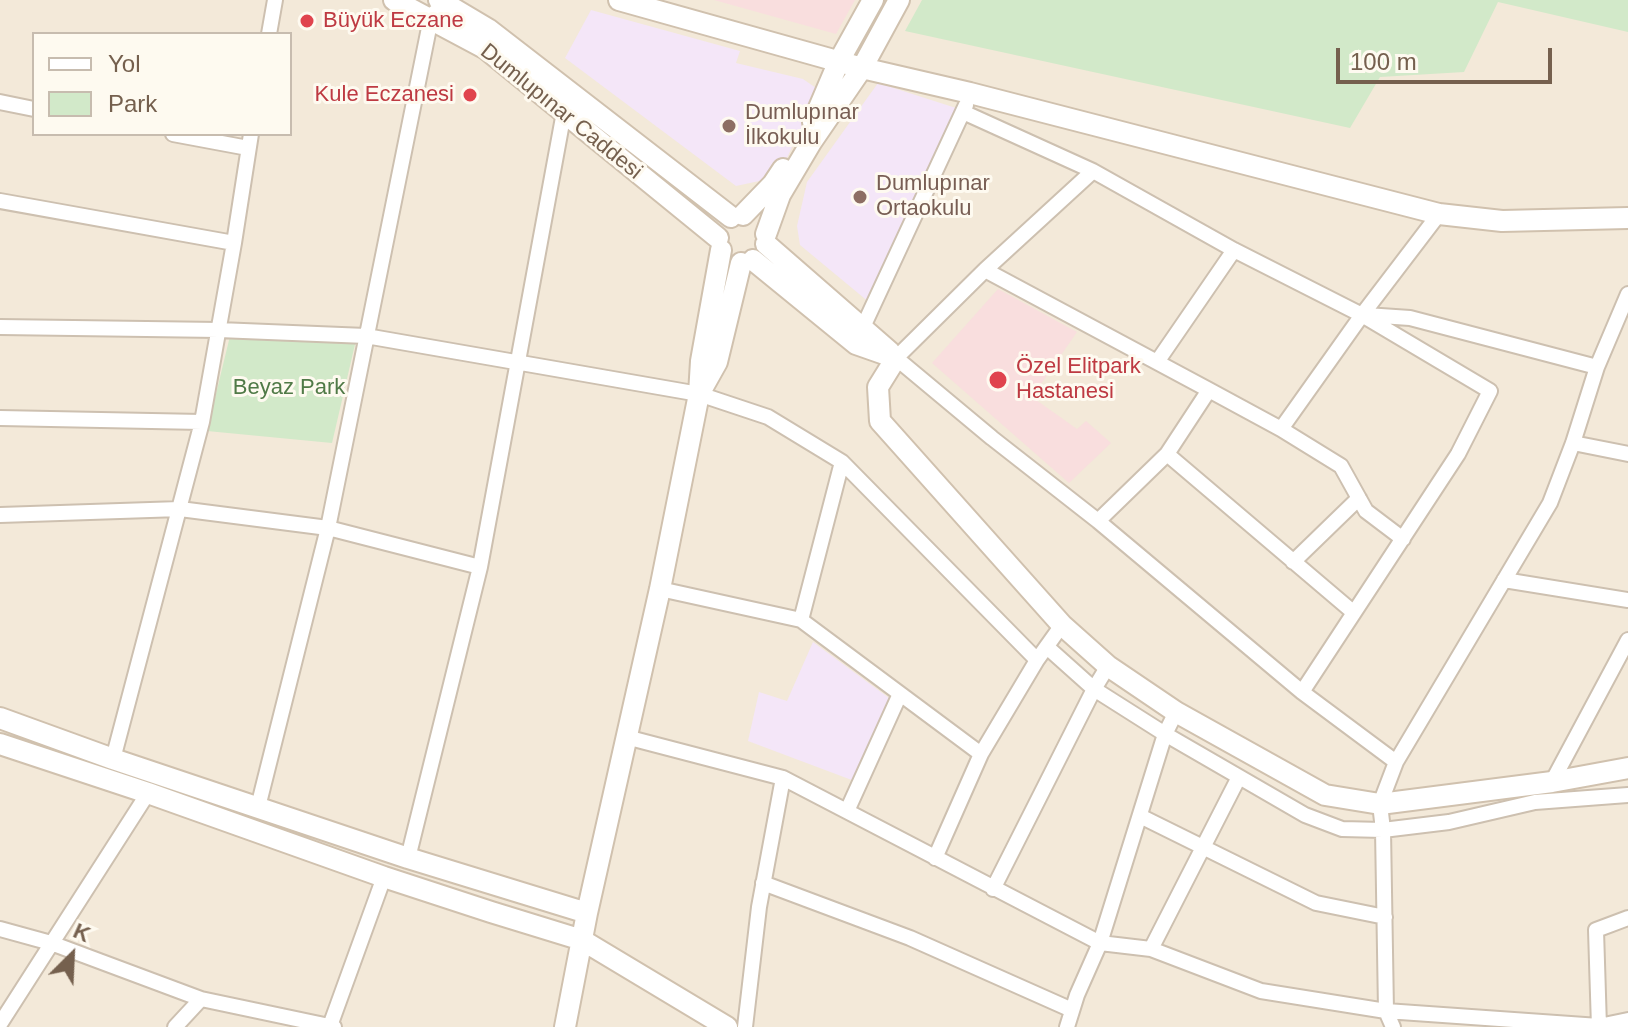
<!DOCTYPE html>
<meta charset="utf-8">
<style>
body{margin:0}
#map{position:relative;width:1628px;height:1027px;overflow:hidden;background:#fcf7ea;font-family:Arial,sans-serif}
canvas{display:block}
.legend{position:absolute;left:32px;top:32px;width:260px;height:104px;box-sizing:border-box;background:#fefaf0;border:2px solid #c7bcaf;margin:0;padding:10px 14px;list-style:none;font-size:24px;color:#75604e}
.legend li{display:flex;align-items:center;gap:16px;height:40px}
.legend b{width:40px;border:2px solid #c7bcaf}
.north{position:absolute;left:32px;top:915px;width:80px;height:80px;-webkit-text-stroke:6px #fefaf0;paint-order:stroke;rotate:24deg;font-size:22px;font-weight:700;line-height:32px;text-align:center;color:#75604e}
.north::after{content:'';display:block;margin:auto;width:28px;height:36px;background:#75604e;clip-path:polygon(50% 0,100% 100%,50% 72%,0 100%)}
.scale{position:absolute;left:1336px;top:48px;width:216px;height:36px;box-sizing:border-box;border:4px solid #75604e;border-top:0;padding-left:10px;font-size:24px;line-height:28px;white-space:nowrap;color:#75604e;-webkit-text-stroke:6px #fefaf0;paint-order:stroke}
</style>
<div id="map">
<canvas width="1628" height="1027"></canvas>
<ul class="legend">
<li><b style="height:10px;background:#fff"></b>Yol</li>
<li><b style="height:22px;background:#d2e9c9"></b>Park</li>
</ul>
<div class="north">K</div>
<div class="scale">100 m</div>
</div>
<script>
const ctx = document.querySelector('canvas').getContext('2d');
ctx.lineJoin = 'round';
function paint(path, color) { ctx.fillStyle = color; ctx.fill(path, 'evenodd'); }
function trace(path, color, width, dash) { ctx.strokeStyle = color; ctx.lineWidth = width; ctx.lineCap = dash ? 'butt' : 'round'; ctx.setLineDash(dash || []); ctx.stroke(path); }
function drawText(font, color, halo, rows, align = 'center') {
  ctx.font = font + ' Arial,sans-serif'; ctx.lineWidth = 6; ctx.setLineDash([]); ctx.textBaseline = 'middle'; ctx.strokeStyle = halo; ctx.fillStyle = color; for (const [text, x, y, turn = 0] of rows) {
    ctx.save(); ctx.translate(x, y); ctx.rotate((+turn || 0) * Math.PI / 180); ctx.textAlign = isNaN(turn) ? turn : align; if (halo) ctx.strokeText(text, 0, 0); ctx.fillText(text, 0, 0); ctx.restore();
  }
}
paint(new Path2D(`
 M0 0H1628V1027H0ZM34 34H290V134H34Z`), '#f3e9d9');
paint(new Path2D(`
 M591 10 740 51 736 63 803 79 819 90 785 162 764 180 736 186 565 58Z
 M878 83 956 108 870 303 800 245 797 226 807 182Z
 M813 642 889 698 892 706 857 782 748 741 759 692 787 701Z`), '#f4e6f8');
paint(new Path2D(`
 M714 0H855L836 34Z
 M998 289 1077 332 1032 397 1077 429 1086 421 1111 443 1069 483 932 363Z`), '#f9dede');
paint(new Path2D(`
 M922 0H1628V32L1498 2 1464 72 1380 77 1350 128 905 31Z
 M230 336 356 340 332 443 207 431Z`), '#d2e9c9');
const street = new Path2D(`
 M269 34 275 0
 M0 102 34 109
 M963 112 1093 171 1234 250 1362 315 1490 391 1458 454 1302 692
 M173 134 248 148
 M1093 171 985 270 896 358 992 438 1098 521 1302 692 1396 762 1380 804 1383 830 1386 1011 1393 1027
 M0 201 234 243
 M985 270 1209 390 1281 429 1341 466 1366 511 1403 539
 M1366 315 1410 318 1597 367
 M0 327 219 330 366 336 699 394 768 417 842 462 1037 660
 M863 327 966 105
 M1157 362 1234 250
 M0 418 202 422
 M1281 429 1362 315 1439 214
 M1573 443 1628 454
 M1167 454 1353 612
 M0 515 180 509 328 528 480 567
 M1098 521 1167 454 1209 390
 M1293 562 1359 498
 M1504 580 1628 600
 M660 589 801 620 981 754
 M801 620 842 462
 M1047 647 1094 689 1165 734 1305 815 1342 829 1383 830 1449 822 1535 802 1628 795
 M626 737 783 778 1100 943 1151 949 1261 991 1386 1011 1599 1026 1628 1020
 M113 759 202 422 234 243 251 134
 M1396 762 1550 503 1573 443 1597 367 1628 294
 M1552 782 1628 640
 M258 807 328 528 431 18 435 12
 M847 811 900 694
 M1140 816 1316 903 1385 917
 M408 858 480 567 564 112
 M935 858 981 754 1037 660 1062 625
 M763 883 910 938 1072 1010
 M993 889 1094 689 1108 666
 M0 929 51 943 201 999 334 1027
 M1151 949 1239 777
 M0 1024 148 793
 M330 1026 384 877
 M175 1027 201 999
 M745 1027 759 907 783 778
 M1067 1027 1077 995 1100 943 1165 734 1176 712
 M1599 1027 1596 930 1628 918`);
const secondary = new Path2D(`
 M394 0 486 49 718 238
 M439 0 488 29 731 217
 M619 0 862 68 970 93 1439 214 1502 221 1628 218
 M813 122 839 61 873 0
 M743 215 773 184 783 169
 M766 234 780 195 812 141 862 68 899 0
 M766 244 890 352
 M753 260 856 344 896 358
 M896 358 878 387 880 421 1062 625 1108 666 1176 712 1325 795 1380 804 1552 782 1628 768
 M703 387 717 362 741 263
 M0 718 113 759 408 858 587 913
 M0 744 148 793 384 877 491 912 582 940 727 1027
 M565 1027 587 913 660 589 699 394 701 361 721 250`);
trace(street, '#cdc0b0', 18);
trace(secondary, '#d0c1ae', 24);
trace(street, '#fff', 14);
trace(secondary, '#fff', 20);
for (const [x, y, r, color] of [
 [307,21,8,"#e0444e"],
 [470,95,8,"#e0444e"],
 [729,126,8,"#8d6e63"],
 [860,197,8,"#8d6e63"],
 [998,380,10,"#e0444e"]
]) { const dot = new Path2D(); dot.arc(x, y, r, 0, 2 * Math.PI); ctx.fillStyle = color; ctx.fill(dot); trace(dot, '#fefaf0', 3); }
drawText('22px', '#be3a42', '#fefaf0', [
 ["Büyük Eczane",323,21],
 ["Kule Eczanesi",454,95,"right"],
 ["Özel Elitpark",1016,367],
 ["Hastanesi",1016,392]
], 'left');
drawText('22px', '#75604e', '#fefaf0', [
 ["Dumlupınar Caddesi",561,112,39]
]);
drawText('22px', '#785e54', '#fefaf0', [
 ["Dumlupınar",745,113],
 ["İlkokulu",745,138],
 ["Dumlupınar",876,184],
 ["Ortaokulu",876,209]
], 'left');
drawText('22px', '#507a47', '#fefaf0', [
 ["Beyaz Park",289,388]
]);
</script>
